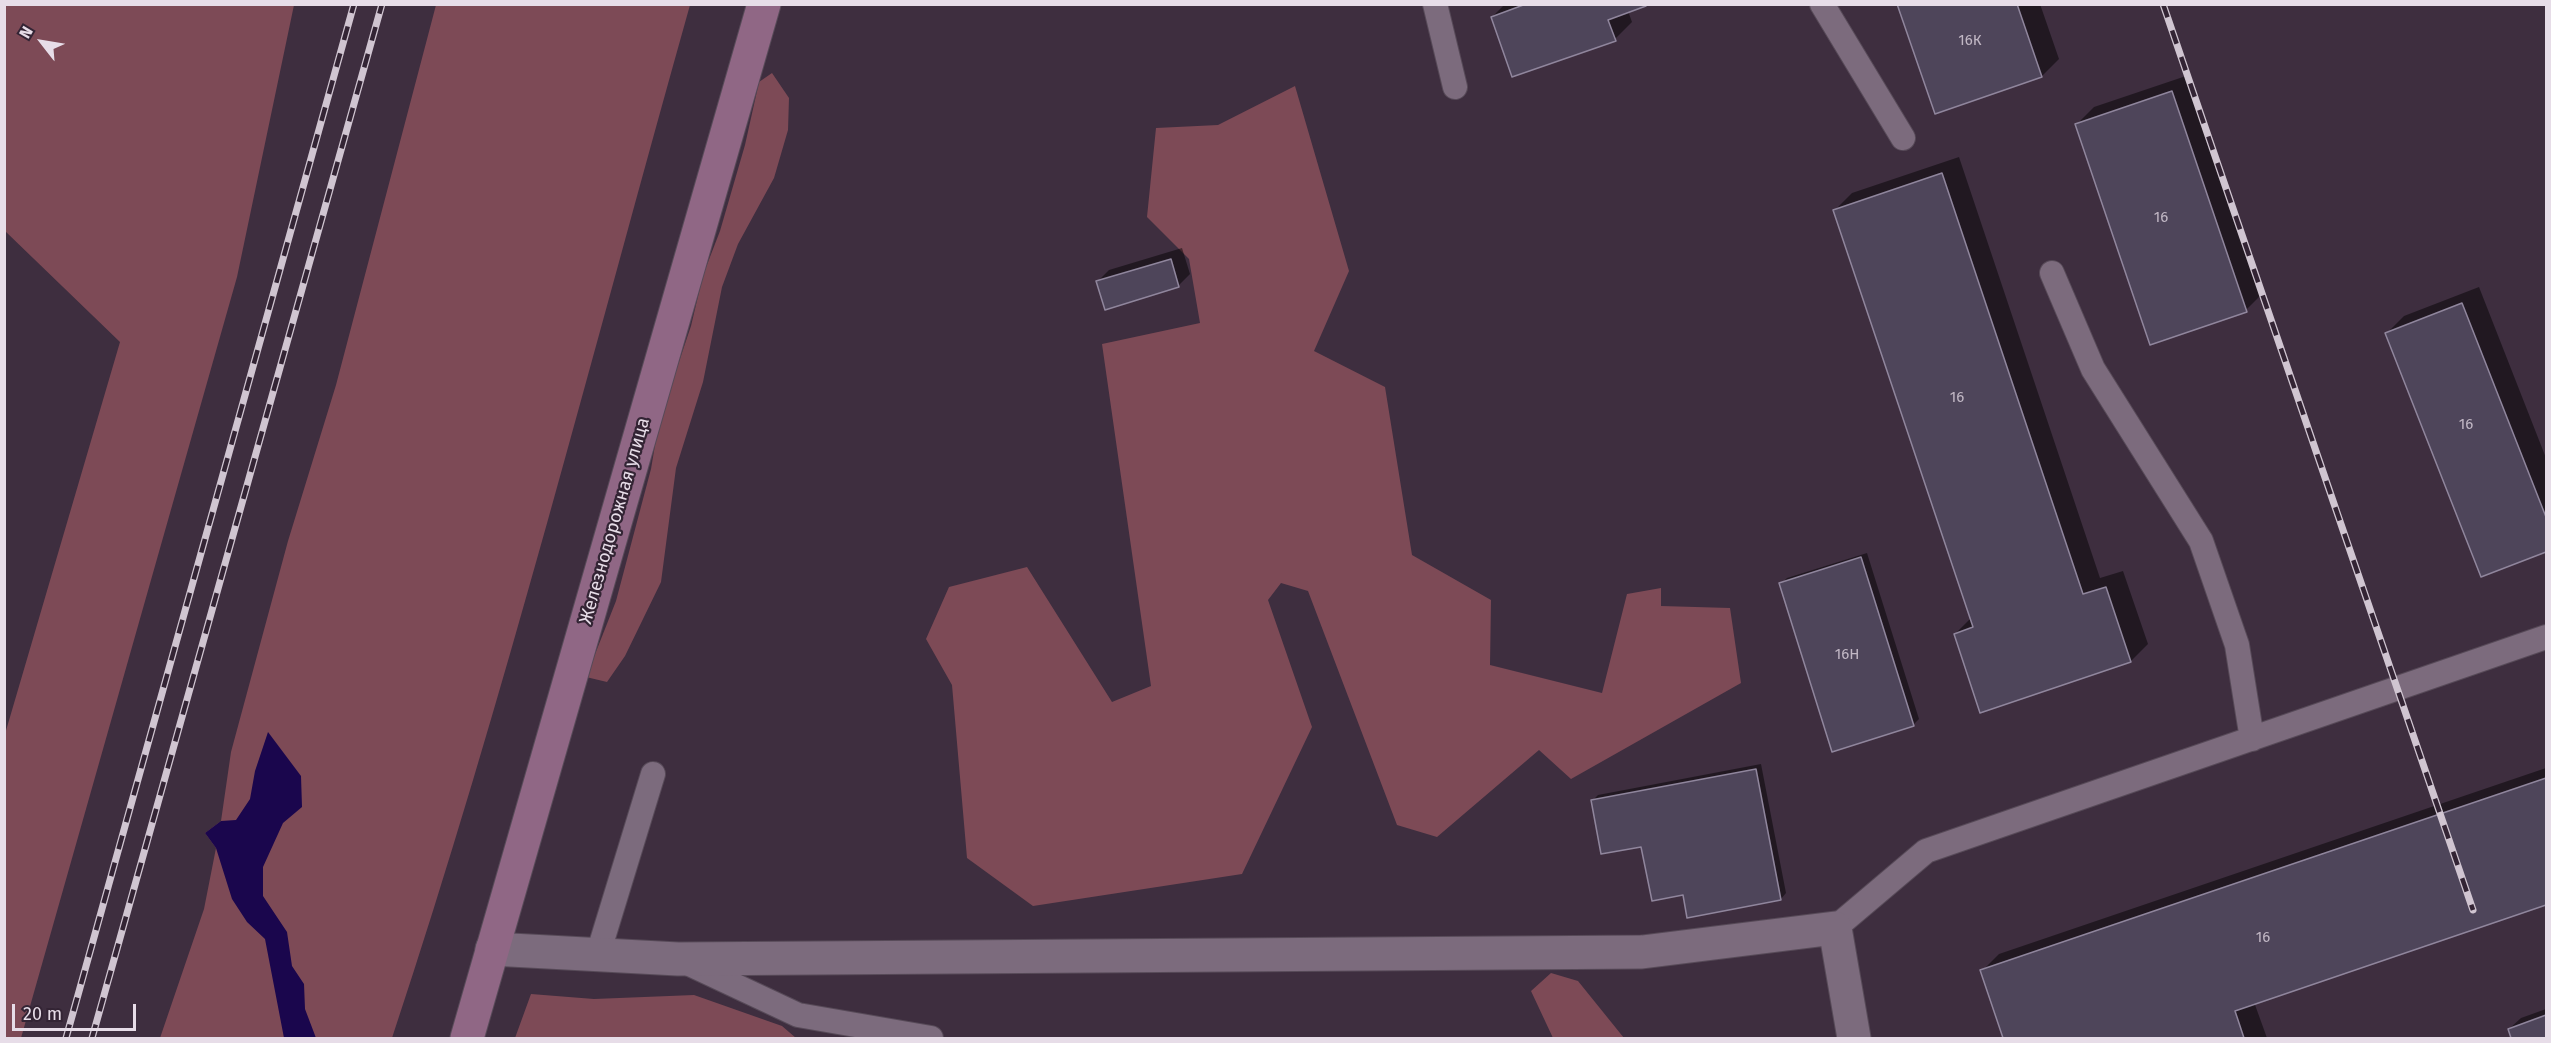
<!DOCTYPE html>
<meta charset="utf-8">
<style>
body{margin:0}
#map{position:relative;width:2551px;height:1043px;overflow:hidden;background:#3e2e3f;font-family:"Fira Sans",sans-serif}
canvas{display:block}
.frame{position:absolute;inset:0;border:6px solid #e7dde8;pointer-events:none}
.north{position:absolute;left:12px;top:12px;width:60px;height:60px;-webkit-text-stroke:4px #332434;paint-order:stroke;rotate:301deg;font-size:16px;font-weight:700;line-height:24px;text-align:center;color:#e7dde8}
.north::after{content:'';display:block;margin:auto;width:21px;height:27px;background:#e7dde8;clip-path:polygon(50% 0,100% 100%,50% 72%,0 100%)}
.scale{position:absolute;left:12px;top:1004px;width:124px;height:27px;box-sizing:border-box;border:3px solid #e7dde8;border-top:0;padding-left:8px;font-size:18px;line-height:21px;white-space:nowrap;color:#e7dde8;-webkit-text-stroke:4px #332434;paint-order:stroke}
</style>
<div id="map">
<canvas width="2551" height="1043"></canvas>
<div class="frame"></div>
<div class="north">N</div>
<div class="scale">20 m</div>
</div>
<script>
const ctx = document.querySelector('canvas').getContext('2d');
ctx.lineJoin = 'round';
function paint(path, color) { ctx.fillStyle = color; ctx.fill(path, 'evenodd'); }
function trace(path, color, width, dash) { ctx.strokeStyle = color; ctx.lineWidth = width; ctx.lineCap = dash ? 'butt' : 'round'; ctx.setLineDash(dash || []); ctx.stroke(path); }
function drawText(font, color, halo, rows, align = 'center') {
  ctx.font = font + ' "Fira Sans",sans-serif'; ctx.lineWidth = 4.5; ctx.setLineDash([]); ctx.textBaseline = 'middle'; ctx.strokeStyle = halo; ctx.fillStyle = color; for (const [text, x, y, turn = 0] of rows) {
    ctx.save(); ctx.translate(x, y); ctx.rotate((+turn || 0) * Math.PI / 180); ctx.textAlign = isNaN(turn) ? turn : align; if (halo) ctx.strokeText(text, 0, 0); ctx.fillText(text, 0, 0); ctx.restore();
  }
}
paint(new Path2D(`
 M5 4 294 5 237 277 21 1038H5V734L120 342 5 231Z
 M436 5H690C593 350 505 698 392 1038H160L204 909 216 848 205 833 221 821 231 752 288 541 336 385Z
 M772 73 789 98 788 130 774 178 738 244 722 287 703 382 676 468 661 582 625 656 607 682 586 677 616 601 651 469 659 421 691 326 703 275 720 231 745 145 759 82Z
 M1295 86 1349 271 1314 351 1385 387 1412 555 1491 600 1490 665 1602 693 1627 594 1661 588V606L1730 608 1741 683 1571 779 1539 750 1437 837 1397 825 1308 591 1281 583 1268 600 1312 727 1242 874 1033 906 967 858 952 685 926 639 949 587 1027 567 1112 702 1151 686 1102 344 1200 323 1189 259 1147 217 1156 128 1218 125Z
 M1551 973 1578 981 1624 1038H1553L1531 991Z
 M531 994 594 999 694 995 782 1026 796 1038H515Z`), '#7d4a56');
paint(new Path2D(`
 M268 732 301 776 302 807 283 823 263 867V896L287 932 292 966 304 984 305 1009 316 1038H284L265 939 247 922 232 899 216 848 205 833 221 821 236 820 250 799 255 771Z`), '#1a064d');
paint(new Path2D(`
 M1505 4H1646L1628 11 1632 22 1615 39 1492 17Z
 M1899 4H2040L2059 59 2042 76 1936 112Z
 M2189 75 2263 293 2246 310 2077 124 2094 107Z
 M1959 157 2100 578 2123 571 2148 644 2131 661 1981 711 1955 634 1971 618 1835 210 1852 193Z
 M1182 248 1190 274 1178 286 1097 282 1109 270Z
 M2479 287 2546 458V550L2482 576 2387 333 2404 316Z
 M1867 553 1919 719 1913 725 1781 584 1787 578Z
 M1761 764 1786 893 1781 899 1685 893 1643 845 1592 801 1598 795Z
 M2546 768V903L2254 1002 2267 1038H2005L1982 971 1999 954Z
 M2546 1009V1038H2513L2509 1029 2521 1018Z`), '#0007');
const building = new Path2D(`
 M1526 4H1645L1646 6 1608 20 1616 41 1512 77 1491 17Z
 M1897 4H2017L2042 77 1935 114Z
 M2172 91 2247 312 2150 345 2075 124Z
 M1942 173 2083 594 2106 587 2131 662 1980 713 1954 634 1973 627 1833 210Z
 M1171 259 1179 287 1105 310 1096 281Z
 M2462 303 2546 517V552L2481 577 2385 333Z
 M1861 557 1914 726 1832 752 1779 583Z
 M1756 769 1781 900 1687 918 1683 895 1652 901 1641 847 1601 854 1591 800Z
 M2546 778V905L2235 1011 2244 1038H2003L1980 970Z
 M2546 1015V1038H2511L2508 1029Z`);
paint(building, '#4e455a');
trace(building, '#90869d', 1.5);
const service = new Path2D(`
 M1435 4 1455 87
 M1822 4 1903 138
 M2052 273 2093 369 2201 541 2237 645 2252 739
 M1835 928 1926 851 2546 637
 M598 954 653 774
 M683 961 798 1015 931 1038`);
const minor = new Path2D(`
 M492 949 678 959 1642 952 1835 928 1854 1038`);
const secondary = new Path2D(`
 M467 1038 764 4`);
trace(service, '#574a58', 26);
trace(minor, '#574a58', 35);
trace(secondary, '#574a58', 35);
trace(service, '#7c6b7d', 24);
trace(minor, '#7c6b7d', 33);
trace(secondary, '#906785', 33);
const rail = new Path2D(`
 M2163 4 2473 910
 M66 1038 354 4
 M92 1038 382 4`);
trace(rail, '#d0c5d1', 7);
trace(rail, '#332434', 4.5, [14]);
drawText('15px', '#c1b7c4', null, [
 ["16К",1970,41],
 ["16",2161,218],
 ["16",1957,398],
 ["16",2466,425],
 ["16Н",1847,655],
 ["16",2263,938]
]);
drawText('18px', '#e7dde8', '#332434', [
 ["Железнодорожная улица",615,521,-74]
]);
</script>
